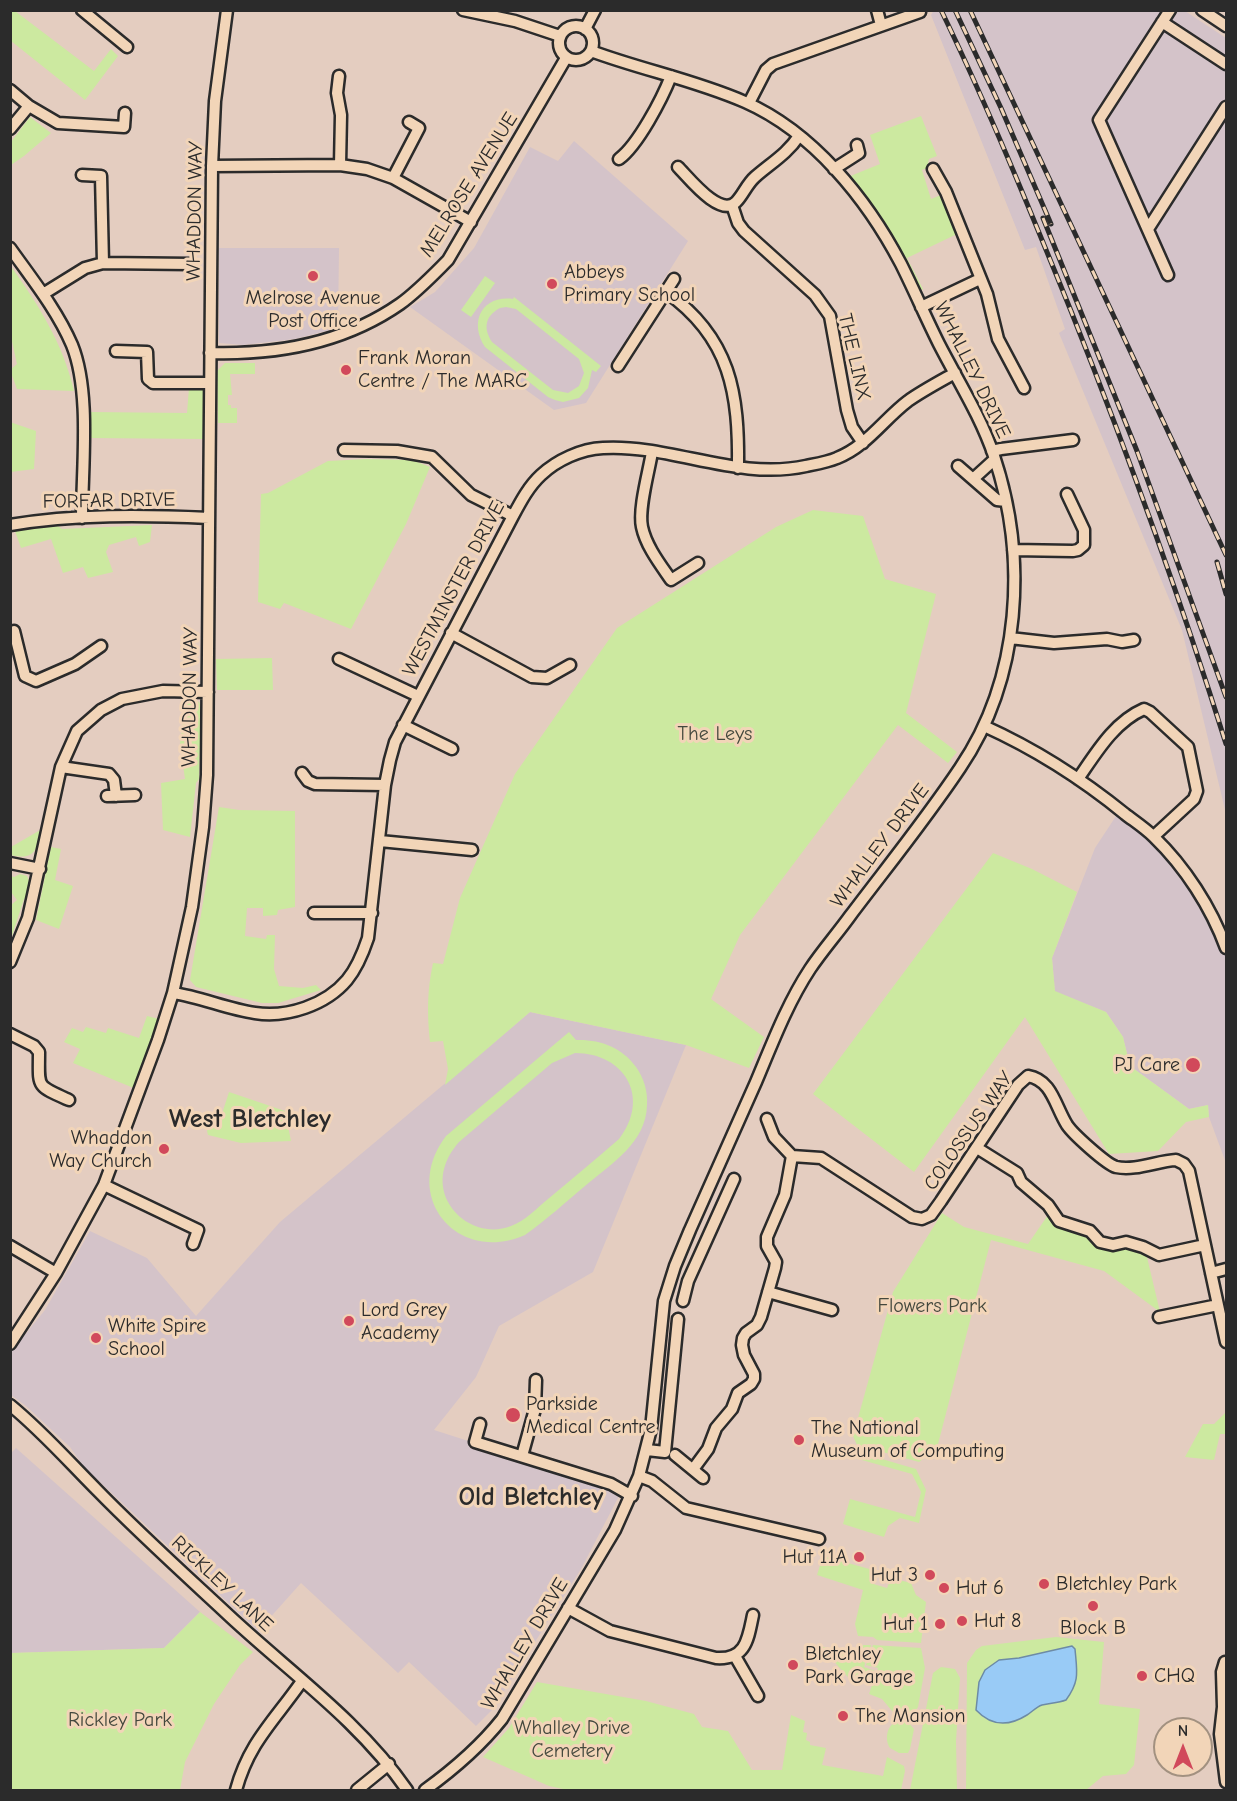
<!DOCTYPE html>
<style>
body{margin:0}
#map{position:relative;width:1237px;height:1801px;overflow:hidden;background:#e4cdc0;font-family:"Comic Neue",sans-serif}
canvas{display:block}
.frame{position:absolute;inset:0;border:12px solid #2b2b2b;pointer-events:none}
.north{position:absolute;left:1153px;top:1717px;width:60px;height:60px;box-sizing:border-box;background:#f2d5b8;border:2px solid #a29180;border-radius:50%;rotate:0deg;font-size:16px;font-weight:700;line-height:24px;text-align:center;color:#2b2b2b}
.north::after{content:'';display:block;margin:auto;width:21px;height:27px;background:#d1495b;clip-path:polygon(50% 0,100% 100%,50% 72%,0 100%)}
</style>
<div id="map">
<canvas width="1237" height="1801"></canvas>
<div class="frame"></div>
<div class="north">N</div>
</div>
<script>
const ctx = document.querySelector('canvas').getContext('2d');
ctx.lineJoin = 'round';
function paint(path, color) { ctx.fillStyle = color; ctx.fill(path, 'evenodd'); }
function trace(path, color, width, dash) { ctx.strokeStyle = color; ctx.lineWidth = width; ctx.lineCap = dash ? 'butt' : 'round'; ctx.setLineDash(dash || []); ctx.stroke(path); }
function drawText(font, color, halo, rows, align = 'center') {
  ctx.font = font + ' "Comic Neue",sans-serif'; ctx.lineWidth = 6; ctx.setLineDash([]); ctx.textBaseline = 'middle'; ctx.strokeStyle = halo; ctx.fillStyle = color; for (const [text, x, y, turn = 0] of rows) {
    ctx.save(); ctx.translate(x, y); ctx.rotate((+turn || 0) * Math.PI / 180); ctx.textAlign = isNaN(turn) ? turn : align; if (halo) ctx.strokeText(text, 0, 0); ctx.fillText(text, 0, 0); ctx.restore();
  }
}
paint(new Path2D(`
 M934 10 1185 11 1226 38V814L1182 630 1059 333 1065 329 1036 247 1025 250 931 15Z
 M574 141 688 241 586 403 554 410 410 307 435 292 474 248 530 147 558 161Z
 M219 248H339L338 328 295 339 243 345 219 343Z
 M1120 810 1195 886 1226 948V1163L1209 1117 1208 1105 1189 1109 1130 1066 1123 1037 1106 1012 1055 992 1052 958 1095 848Z
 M530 1012 686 1045 593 1272 499 1326 476 1377 434 1430 609 1486 619 1496 581 1569 492 1710 476 1726 409 1662 398 1673 301 1583 258 1631 84 1467 70 1447 26 1406 11 1395 10 1353 45 1310 90 1231 147 1258 196 1316 280 1222Z
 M16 1448 200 1612 164 1648 11 1653 10 1454Z`), '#d4c3c9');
paint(new Path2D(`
 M10 11H15L94 71 111 49 118 56 85 100 11 41Z
 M921 116 937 156 929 159 927 168 922 170 931 199 941 195 957 234 907 258 923 289 920 291 898 245 876 210 848 177 880 164 870 135Z
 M30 117 51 133 24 156 11 165V142Z
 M10 265C38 304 63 343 74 391L17 389 10 370 17 364 11 337Z
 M485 276 495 283 471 317 461 310Z
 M514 297 601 366 596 372 592 370 588 388 579 398 563 402 555 400 548 397 485 347C469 323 481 295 513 299ZM500 308 506 307 516 309 579 359 584 373 579 386 568 393 553 390 492 342C483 328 485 316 500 308Z
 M225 363H255V374H230L232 395H228V405H231V408H237V423H218L217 371Z
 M189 388H205V439L89 438V412L187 413Z
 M10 422 36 431 34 469 11 472Z
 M366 459 412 460 430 467 406 524 351 629 284 603 280 609 258 602 261 494 268 493 328 461Z
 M813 510 863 516 885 579 936 594 906 713 957 752 948 763 898 725 740 935 711 999 764 1037 749 1068 686 1045 530 1012 445 1085 448 1069 443 1041 430 1042C427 1014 427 991 433 963L443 964 460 898 515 774 617 628 776 527Z
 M152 525 150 542 139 546 136 537 109 545 106 552 113 572 88 578 83 567 63 573 51 539 21 548 15 531 58 526 62 529Z
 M272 658 273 690H217L216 659Z
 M186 697 199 702 201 707 199 779 196 783 190 837 163 830 161 783 185 779 180 744Z
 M219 807 239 810 295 811V907L278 910 277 915 263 916V908H247L245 936 266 939 267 935H275L274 969 279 986 303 988 316 985 321 990 278 1003H262L196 987 190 980Z
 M42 829C37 849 35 861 11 855V847Z
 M51 847 61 849 55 880 73 886 59 929 36 920Z
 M993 853 1032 869 1077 892 1052 958 1055 991 1106 1012 1123 1037 1130 1066 1189 1109 1208 1105 1209 1117 1186 1122 1158 1151 1109 1154 1025 1017 914 1172 813 1094Z
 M20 874 27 876 30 883 34 885 31 895 24 899 11 939V905L17 900 11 892V876L14 877Z
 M147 1016 163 1020 136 1089 73 1063 80 1049 64 1042 72 1028 83 1032 86 1027 106 1033 108 1028 139 1038Z
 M569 1032 576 1040C599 1039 622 1047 636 1067 644 1078 648 1092 647 1105 646 1143 612 1163 585 1186 566 1202 546 1220 525 1235 457 1265 400 1196 446 1136ZM575 1053C625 1053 651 1098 619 1139 596 1159 572 1179 548 1199 537 1208 525 1221 511 1226 486 1236 457 1223 446 1198 438 1177 445 1158 459 1142L552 1063Z
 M229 1092 285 1111 291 1141 241 1143 208 1135 207 1131 211 1121 219 1123Z
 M942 1213 964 1227 1028 1244 1048 1215 1057 1227 1088 1237 1107 1249 1116 1250 1127 1248 1146 1253 1160 1312 1104 1271 991 1240 937 1448 919 1462 857 1445 853 1436 893 1292Z
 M1226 1412V1434H1220L1214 1460 1185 1457 1203 1424H1214Z
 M858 1452 916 1469 926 1490 919 1523 900 1518 888 1526 884 1537 843 1524 850 1499 915 1517 921 1492 912 1474 851 1457 852 1454Z
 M823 1556 873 1570 870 1583 887 1588 891 1578 911 1583 916 1595 926 1602 921 1643 877 1640 873 1637 858 1636 855 1624 863 1590 817 1575Z
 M200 1612 253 1652 240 1665 214 1704 185 1762 180 1790H11V1653L164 1648Z
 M1056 1637 1104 1642 1099 1704 1140 1709 1134 1765 1126 1774 1103 1776 1086 1790H966L967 1663 976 1650 982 1646Z
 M860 1645H871L864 1667 875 1671 874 1676 861 1672 856 1686 820 1646 857 1655Z
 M873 1645 921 1648 925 1668 918 1707C912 1717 903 1714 893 1712L882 1699 869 1694 878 1668 866 1665Z
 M941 1667 955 1669 960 1678 956 1741 957 1790H910L933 1673Z
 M537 1682 646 1701 694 1714 702 1727 728 1731 752 1770H782L791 1715 805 1721 803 1732 807 1733 806 1740 810 1742V1745L826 1748 822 1765 883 1776 887 1757 904 1766 905 1771 901 1790H568L549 1786 483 1757 509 1728Z
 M898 1721 909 1723 914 1729 910 1749 908 1753H899L890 1748C884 1739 887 1724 898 1721Z`), '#cce9a0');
const water = new Path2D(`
 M1072 1646 1075 1649C1077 1672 1080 1681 1066 1700 1058 1703 1050 1703 1042 1705 1036 1707 1032 1712 1027 1715 1008 1727 991 1726 976 1710L979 1682 985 1670 999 1660 1019 1658Z`);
paint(water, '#99cbf6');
trace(water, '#6d8ba5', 1.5);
const minor = new Path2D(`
 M82 10 127 47
 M463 10 515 21 560 36
 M877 10 881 25
 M1202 10 1226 26
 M1162 22 1226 64
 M559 43a17 17 0 1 1 34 0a17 17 0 1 1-34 0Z
 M585 29 595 10
 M339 76 337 93 341 115 340 165
 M10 90 29 106 58 123 124 127 125 113
 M749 103 766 70 773 64 920 12
 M10 129 29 106
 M619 159C638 145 662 99 671 76
 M212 166 340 165 367 169 393 178 471 222
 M678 167C689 178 720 218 736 202 743 195 747 184 755 177 771 163 787 154 799 136
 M834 169 859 153 857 145
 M933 169 946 192 987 294 998 339 1024 388
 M82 175 101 176 103 263
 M393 178 419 128 409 122
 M732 205 738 223 744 231 815 295 830 316 847 410 852 427 863 443
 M1148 229 1226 107
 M10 248C32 279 57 310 72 345 91 392 82 467 82 518
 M1168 275 1099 120 1170 10
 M666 292C731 338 739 394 738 468
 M43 294 85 268 103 263 191 264
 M921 307 980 279
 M116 351 147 352 148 379 153 383H210
 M210 353C278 355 344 343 400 304 418 291 433 275 448 260L566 58
 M618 366 674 279
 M344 450 397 451 432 457 471 495 513 516
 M992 451 1001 449 1073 440
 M652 452C649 471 638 509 642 527 646 546 660 564 671 580L698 563
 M958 466 997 500 1006 501
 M973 479 995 459
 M10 525C75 514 144 515 209 518
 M1013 550 1073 551 1078 550 1084 545V530L1067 494
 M14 631 25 676 36 681 75 664 101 646
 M451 633 532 677 547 678 570 665
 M1010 638 1054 643 1107 639 1122 642 1134 640
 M339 659 418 696
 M403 725 452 749
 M984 726C1035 749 1082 779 1125 814 1134 821 1145 828 1154 837 1185 867 1211 907 1226 948
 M61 767 109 774 114 780 116 796
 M302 773 308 781 315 784 385 785
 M1078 779C1096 753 1114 722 1144 709L1150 712 1188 747 1197 791 1194 799 1154 836
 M107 796 135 795
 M380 841 472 850
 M10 863 40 869
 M314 913H372
 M10 962 28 918 61 767 77 731 101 710 122 699 163 691 208 692
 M173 993C201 997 227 1009 255 1013 287 1018 326 1005 347 980 357 968 363 953 368 938L385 785 390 760 395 742 513 516C521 501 529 486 541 475 557 460 581 449 603 448 671 444 737 481 806 466 816 464 828 462 837 458 866 447 884 419 908 401 922 391 939 382 955 373
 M10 1034 34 1046 39 1052C39 1088 35 1085 69 1100
 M977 1148 1017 1173 1021 1182 1048 1205 1059 1221 1090 1231 1100 1242 1113 1245 1126 1242 1143 1247 1159 1255 1205 1245
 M792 1156 821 1158 912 1217 922 1219 931 1215 941 1201 1018 1085 1028 1076C1052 1080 1055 1106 1067 1125 1073 1134 1106 1164 1116 1167 1136 1171 1157 1161 1176 1160L1184 1164 1189 1171 1226 1342
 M104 1185 198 1230 193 1244
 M10 1246 56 1273
 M1211 1273 1226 1269
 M768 1292 832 1310
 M683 1301 688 1281 734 1179
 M1159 1317 1218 1305
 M10 1344 56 1273 104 1185 158 1040 173 993 192 907 203 827 207 775 212 166 215 101 227 10
 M10 1405C42 1431 69 1462 98 1491 138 1532 181 1571 223 1610 285 1669 358 1719 407 1790
 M480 1424 475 1442 611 1484 632 1496
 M647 1450 665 1452 678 1319
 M675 1455 703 1478
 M522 1456 535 1409 536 1380
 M694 1468 708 1449 716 1428 732 1409 738 1393 751 1384 754 1379V1374L744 1355 742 1345 743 1338 746 1333 757 1325 761 1317 775 1268 776 1262 767 1246V1237L785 1195 792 1156 774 1137 767 1119
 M639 1476 652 1481 686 1508 819 1539
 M568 1608 610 1631 716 1658C746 1660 748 1639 753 1615
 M735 1656 758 1696
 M1225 1662 1222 1672 1223 1707 1220 1734 1226 1782
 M236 1790C249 1742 275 1720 302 1681
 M357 1790 389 1764
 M425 1790C454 1769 479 1748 502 1719L615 1530 639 1476 651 1429 664 1301 675 1266 690 1230C712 1181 734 1132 756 1082 772 1044 787 1004 810 969 822 951 837 934 850 916 887 867 926 819 960 768 1021 678 1028 558 994 456 981 417 958 381 939 344 926 318 914 290 901 264 867 199 813 132 745 102 695 80 642 70 591 51`);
trace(minor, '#2b2b2b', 15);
trace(minor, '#f2d5b8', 10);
const rail = new Path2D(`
 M941 10C989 109 1030 210 1071 311 1128 454 1180 597 1226 744
 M955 10 1001 108 1051 224
 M970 10 1226 555
 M1043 218 1137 451 1226 697
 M1217 562 1226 594`);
trace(rail, '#2b2b2b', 5);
trace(rail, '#f2d5b8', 3, [9]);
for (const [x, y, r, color] of [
 [313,276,6,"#d1495b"],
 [552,284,6,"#d1495b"],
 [346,370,6,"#d1495b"],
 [1193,1065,8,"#d1495b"],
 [164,1149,6,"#d1495b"],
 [349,1321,6,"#d1495b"],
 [96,1338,6,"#d1495b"],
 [513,1415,8,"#d1495b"],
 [799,1440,6,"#d1495b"],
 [859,1557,6,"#d1495b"],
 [930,1575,6,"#d1495b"],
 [1044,1584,6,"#d1495b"],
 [944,1588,6,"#d1495b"],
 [1093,1606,6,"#d1495b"],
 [962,1621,6,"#d1495b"],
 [940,1624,6,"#d1495b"],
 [793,1665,6,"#d1495b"],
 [1142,1676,6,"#d1495b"],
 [843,1716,6,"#d1495b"]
]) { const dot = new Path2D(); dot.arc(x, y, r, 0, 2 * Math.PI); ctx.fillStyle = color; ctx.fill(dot); trace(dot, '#f2d5b8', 2); }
drawText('20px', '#2b2b2b', '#f2d5b8', [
 ["MELROSE AVENUE",469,185,-58],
 ["WHADDON WAY",195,211,-89],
 ["THE LINX",854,357,77],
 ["WHALLEY DRIVE",972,370,64],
 ["FORFAR DRIVE",109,501,-1],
 ["WESTMINSTER DRIVE",454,589,-62],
 ["WHADDON WAY",190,697,-89],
 ["WHALLEY DRIVE",880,846,-53],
 ["COLOSSUS WAY",969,1131,-55],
 ["RICKLEY LANE",222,1584,43],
 ["WHALLEY DRIVE",525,1644,-59]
]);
drawText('20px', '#2b2b2b', '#f2d5b8', [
 ["Abbeys",564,272],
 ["Primary School",564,295],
 ["Melrose Avenue",313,298,"center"],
 ["Post Office",313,321,"center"],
 ["Frank Moran",358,358],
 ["Centre / The MARC",358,381],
 ["PJ Care",1180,1065,"right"],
 ["Whaddon",152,1138,"right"],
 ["Way Church",152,1161,"right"],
 ["Lord Grey",361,1310],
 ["Academy",361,1333],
 ["White Spire",108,1326],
 ["School",108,1349],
 ["Parkside",526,1404],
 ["Medical Centre",526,1427],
 ["The National",811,1428],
 ["Museum of Computing",811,1451],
 ["Hut 11A",847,1557,"right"],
 ["Hut 3",918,1575,"right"],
 ["Bletchley Park",1056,1584],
 ["Hut 6",956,1588],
 ["Hut 8",974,1621],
 ["Hut 1",928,1624,"right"],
 ["Block B",1093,1628,"center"],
 ["Bletchley",805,1654],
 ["Park Garage",805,1677],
 ["CHQ",1154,1676],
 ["The Mansion",855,1716]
], 'left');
drawText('20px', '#43483d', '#f2d5b8', [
 ["The Leys",715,734],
 ["Flowers Park",932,1306],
 ["Rickley Park",120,1720],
 ["Whalley Drive",572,1728],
 ["Cemetery",572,1751]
]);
drawText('bold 26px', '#2b2b2b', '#f2d5b8', [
 ["West Bletchley",250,1120],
 ["Old Bletchley",531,1498]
]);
</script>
